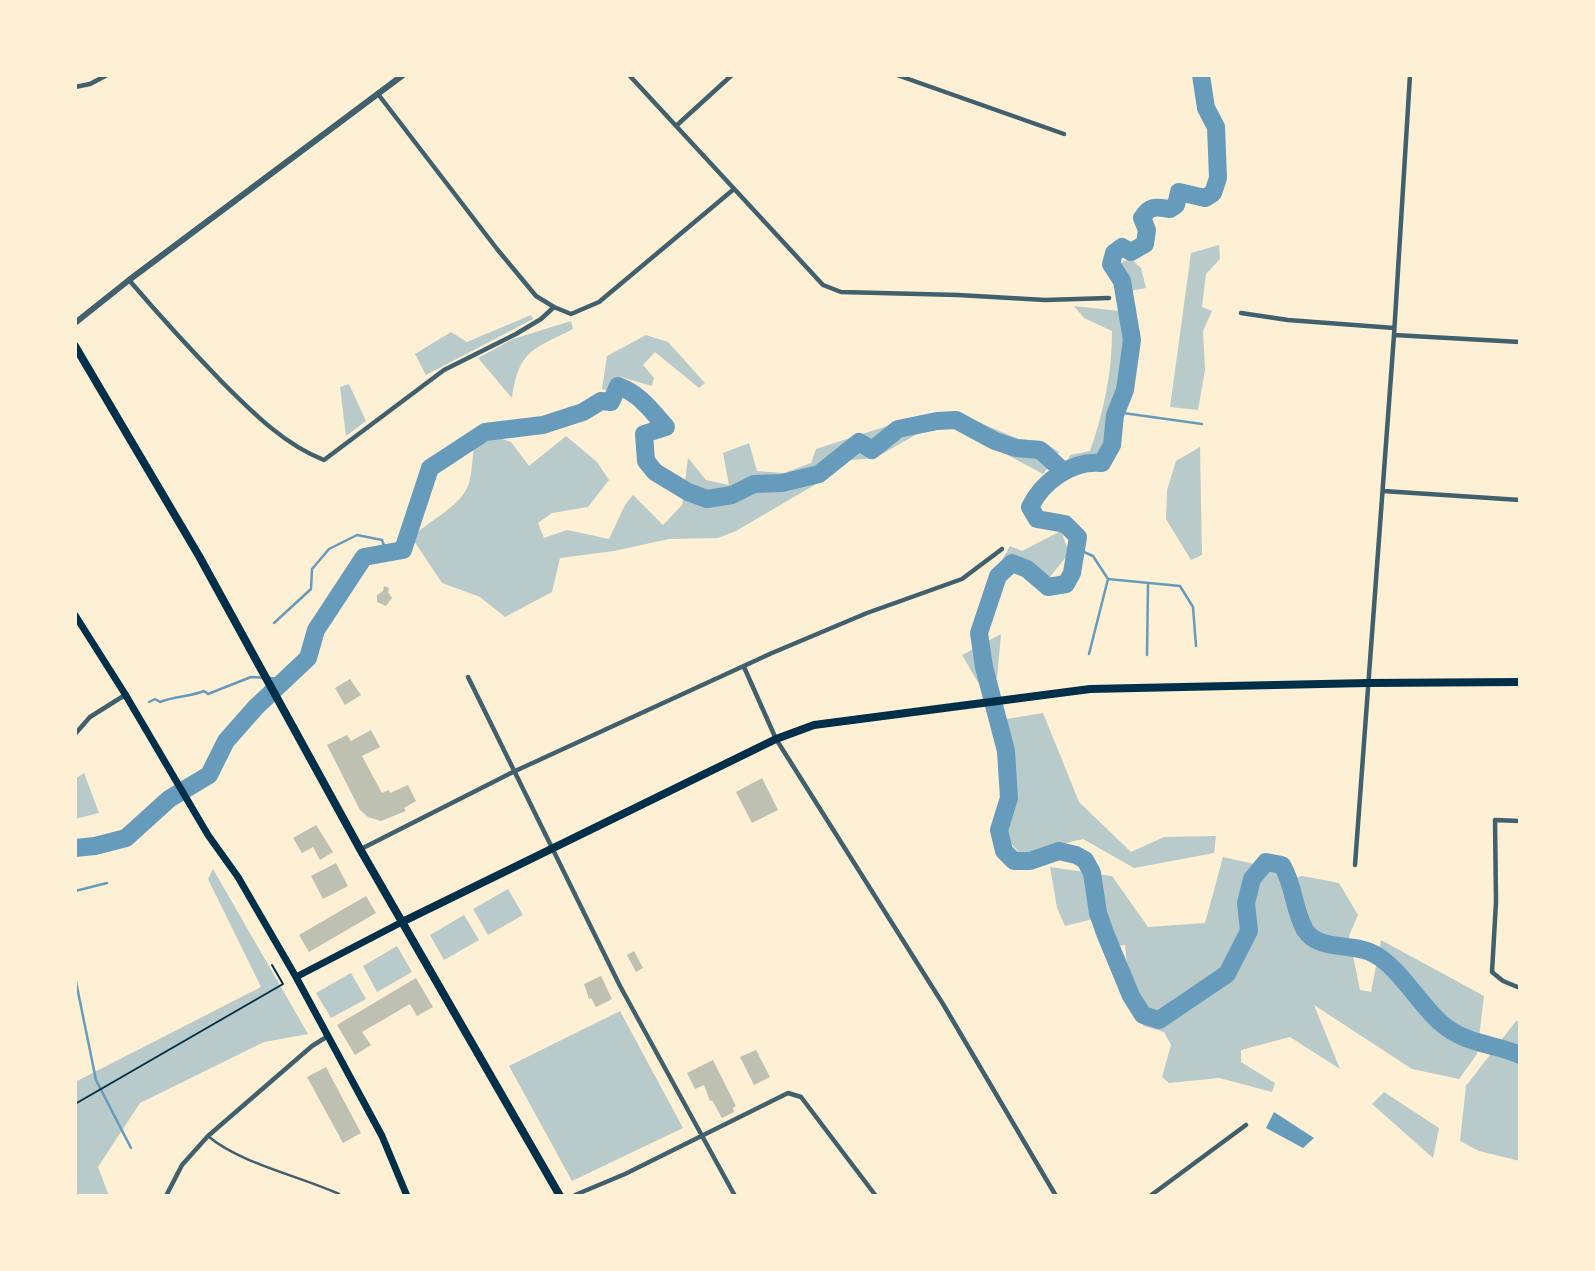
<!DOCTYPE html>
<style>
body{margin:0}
#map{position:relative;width:1595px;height:1271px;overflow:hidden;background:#fdf0d5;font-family:"Source Sans 3",sans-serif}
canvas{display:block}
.frame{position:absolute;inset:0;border:77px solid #fdf0d5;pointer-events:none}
</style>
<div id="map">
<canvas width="1595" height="1271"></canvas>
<div class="frame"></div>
</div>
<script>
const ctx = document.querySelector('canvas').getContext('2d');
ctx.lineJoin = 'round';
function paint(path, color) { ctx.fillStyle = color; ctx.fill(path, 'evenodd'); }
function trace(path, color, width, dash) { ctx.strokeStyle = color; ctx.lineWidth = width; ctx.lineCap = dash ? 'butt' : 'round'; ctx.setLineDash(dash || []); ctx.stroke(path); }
paint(new Path2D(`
 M1219 245 1220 259 1206 274 1202 307 1212 311 1203 331 1205 370 1198 410 1170 407 1191 253Z
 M1130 258 1141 268 1146 288 1130 291 1129 282 1117 265Z
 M1074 306 1120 311 1128 339 1120 385 1110 417 1108 446 1100 460 1085 459 1066 464 1070 455 1090 451C1104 411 1112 373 1112 331L1084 318Z
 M531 315 533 319 426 375 415 354 451 332 467 342Z
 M571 321 573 329C532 350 519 350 512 398L478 358 513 339Z
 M646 335 668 342 705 383 699 388 655 352 643 365 654 378 652 386 621 377 609 391 602 389 607 356Z
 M349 384 366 421 346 436 340 387Z
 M921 415 919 433 875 458 840 461 823 480 736 531 718 538 669 539 614 551 560 558 552 592 505 617 480 597 442 583 412 538C426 522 460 507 468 486 472 475 472 460 474 448L491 435 511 442 529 466 566 436 597 462 609 480 588 507 552 513 538 523 544 538 567 530 609 539 625 505 633 495 663 525 682 505 688 458 706 480 729 485 723 453 749 443 757 471 784 473 811 463 816 449Z
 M968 418 1019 439 1042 441 1059 452 1043 474 961 430Z
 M1200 447 1202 555 1191 560 1166 519 1167 490 1176 461Z
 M1061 531 1069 553 1050 577 1034 566 1016 557 1001 562 1010 546 1022 551Z
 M1001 634 997 678 979 684 962 655Z
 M1043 713 1079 802 1131 852 1164 837 1216 836 1214 853 1134 868 1083 839 1020 854 1006 837 1016 772 1000 720Z
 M84 773 99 813 75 819V779Z
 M1223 857 1276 869 1285 881 1302 876 1339 883 1358 915 1349 936 1360 990 1371 992 1381 940 1484 996 1477 1054 1459 1079 1412 1069 1314 1005 1340 1069 1290 1037 1241 1050V1062L1275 1083 1272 1092 1219 1078 1169 1083 1162 1077 1171 1045 1164 1032 1144 1026 1132 1009 1125 945 1102 947 1093 919 1065 926 1057 908 1050 867 1112 876 1148 927 1205 923Z
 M213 869 308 1034 264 1042 140 1103 98 1167 109 1196H75V1082L261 987 208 879Z
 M508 889 523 915 488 935 473 909Z
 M464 915 479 940 444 960 430 935Z
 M397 946 412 972 377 992 363 966Z
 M351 973 366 999 331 1018 316 993Z
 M620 1011 683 1128 572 1181 509 1066Z
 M1516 1021 1520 1022V1161L1479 1151 1460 1141 1466 1086Z
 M1384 1092 1439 1128 1433 1158 1372 1104Z`), '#b9caca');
paint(new Path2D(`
 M1274 1112 1314 1138 1303 1148 1266 1128Z`), '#669bbc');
trace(new Path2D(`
 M1116 412 1202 424
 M1077 549 1093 556 1108 579 1180 586 1193 607 1196 646
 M274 623 311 589 312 569 329 549 357 535 382 540 386 551
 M1089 654 1108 579
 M1147 655 1148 585
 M149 702 155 699 160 702C175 696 189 697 204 691L208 694 251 677 286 679
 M75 891 107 883
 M75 977 96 1080 131 1148`), '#669bbc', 2.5);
trace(new Path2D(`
 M1201 75 1206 108 1216 127 1218 178 1213 193 1205 198 1179 192 1176 205 1170 209C1156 207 1150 205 1142 218L1147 230 1145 244 1131 252 1122 247 1114 253 1111 264 1122 281 1132 340 1125 390 1115 415 1112 445 1102 463C1072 460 1043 481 1030 507L1037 519 1065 524 1078 537 1072 573 1066 584 1048 587 1027 569 1012 563 998 576 979 633 984 667 1006 751 1009 798 999 830 1004 851 1014 861H1030L1059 851 1076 855 1085 860 1092 873 1098 913 1105 933 1131 996 1143 1015 1159 1020 1227 974 1249 931 1246 903 1252 879 1266 862 1282 865C1295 887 1293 909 1305 930 1319 952 1353 942 1374 954 1398 966 1420 1005 1441 1023 1466 1045 1493 1043 1520 1055
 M75 848 95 846 126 838 169 799 209 775 226 741 256 707 308 658 316 630 364 557 403 550 430 468 485 432 543 425 583 412 601 401 611 402 618 386C639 393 652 411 666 427L644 434 646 461 655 472 688 492 707 499 732 495 754 484 782 483 819 474 859 442 872 450 898 429 937 421 956 420 995 441 1016 448 1040 450 1062 470`), '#669bbc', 18);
paint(new Path2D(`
 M384 586 389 588 388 592 392 598 386 606 377 602V595L383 591Z
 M350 679 361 695 345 705 335 688Z
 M371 730 380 747 362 756 382 793 389 790 390 793 408 785 416 801 404 808 406 811 381 821 368 817 360 810 327 745 347 735 351 741Z
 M762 778 778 810 752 823 736 792Z
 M316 825 333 852 320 860 313 847 302 853 293 838Z
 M336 863 348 886 323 899 311 876Z
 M366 896 376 913 309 952 299 935Z
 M634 951 643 968 636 972 627 955Z
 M601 976 612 999 596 1007 591 998 589 999 584 984Z
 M416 978 433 1007 417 1016 410 1004 362 1032 371 1045 355 1055 337 1025Z
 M756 1050 770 1077 754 1085 740 1057Z
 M713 1060 736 1106 733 1108 734 1112 722 1118 712 1100 710 1101 704 1085 695 1089 687 1073Z
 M326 1067 361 1133 343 1143 307 1077Z`), '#bec0b2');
trace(new Path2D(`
 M75 1104 283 984 272 965`), '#003049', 2);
trace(new Path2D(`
 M208 1136C239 1163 300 1176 339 1194`), '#3f606c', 2.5);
trace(new Path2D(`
 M629 75 823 285 841 292 958 295 1045 300 1109 298
 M897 75 1064 134
 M75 87 90 84 107 75
 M378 94 497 249 536 296 554 307 571 314 599 302 734 189
 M676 126 732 75
 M129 280C159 315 190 349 223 383 253 413 285 445 324 460L444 370 516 334 541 319 554 307
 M1241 313 1288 320 1394 328
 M1394 335 1520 342
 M1383 491 1520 500
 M744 667 776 739 943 1004 1056 1196
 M468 677 620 986 735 1196
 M75 734 90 717 125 695
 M1520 821 1495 820 1496 902 1492 972 1503 981 1520 988
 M361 849 513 772 772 653 867 613 962 579 1002 549
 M1355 865 1394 335 1410 75
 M575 1195 625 1174 788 1093 801 1097 876 1196
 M166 1196 182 1165 208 1136 312 1046 328 1036
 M1150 1196 1246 1125`), '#3f606c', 4.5);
trace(new Path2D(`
 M75 323 129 280 403 75`), '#3f606c', 6);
trace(new Path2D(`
 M75 615 125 694 208 835 238 877 296 977 382 1136 407 1196
 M296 977 402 922`), '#003049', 7);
trace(new Path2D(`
 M75 346 199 556 360 849 560 1196
 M402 922 776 739 814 725 1090 689 1368 683 1520 682`), '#003049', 8);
</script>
